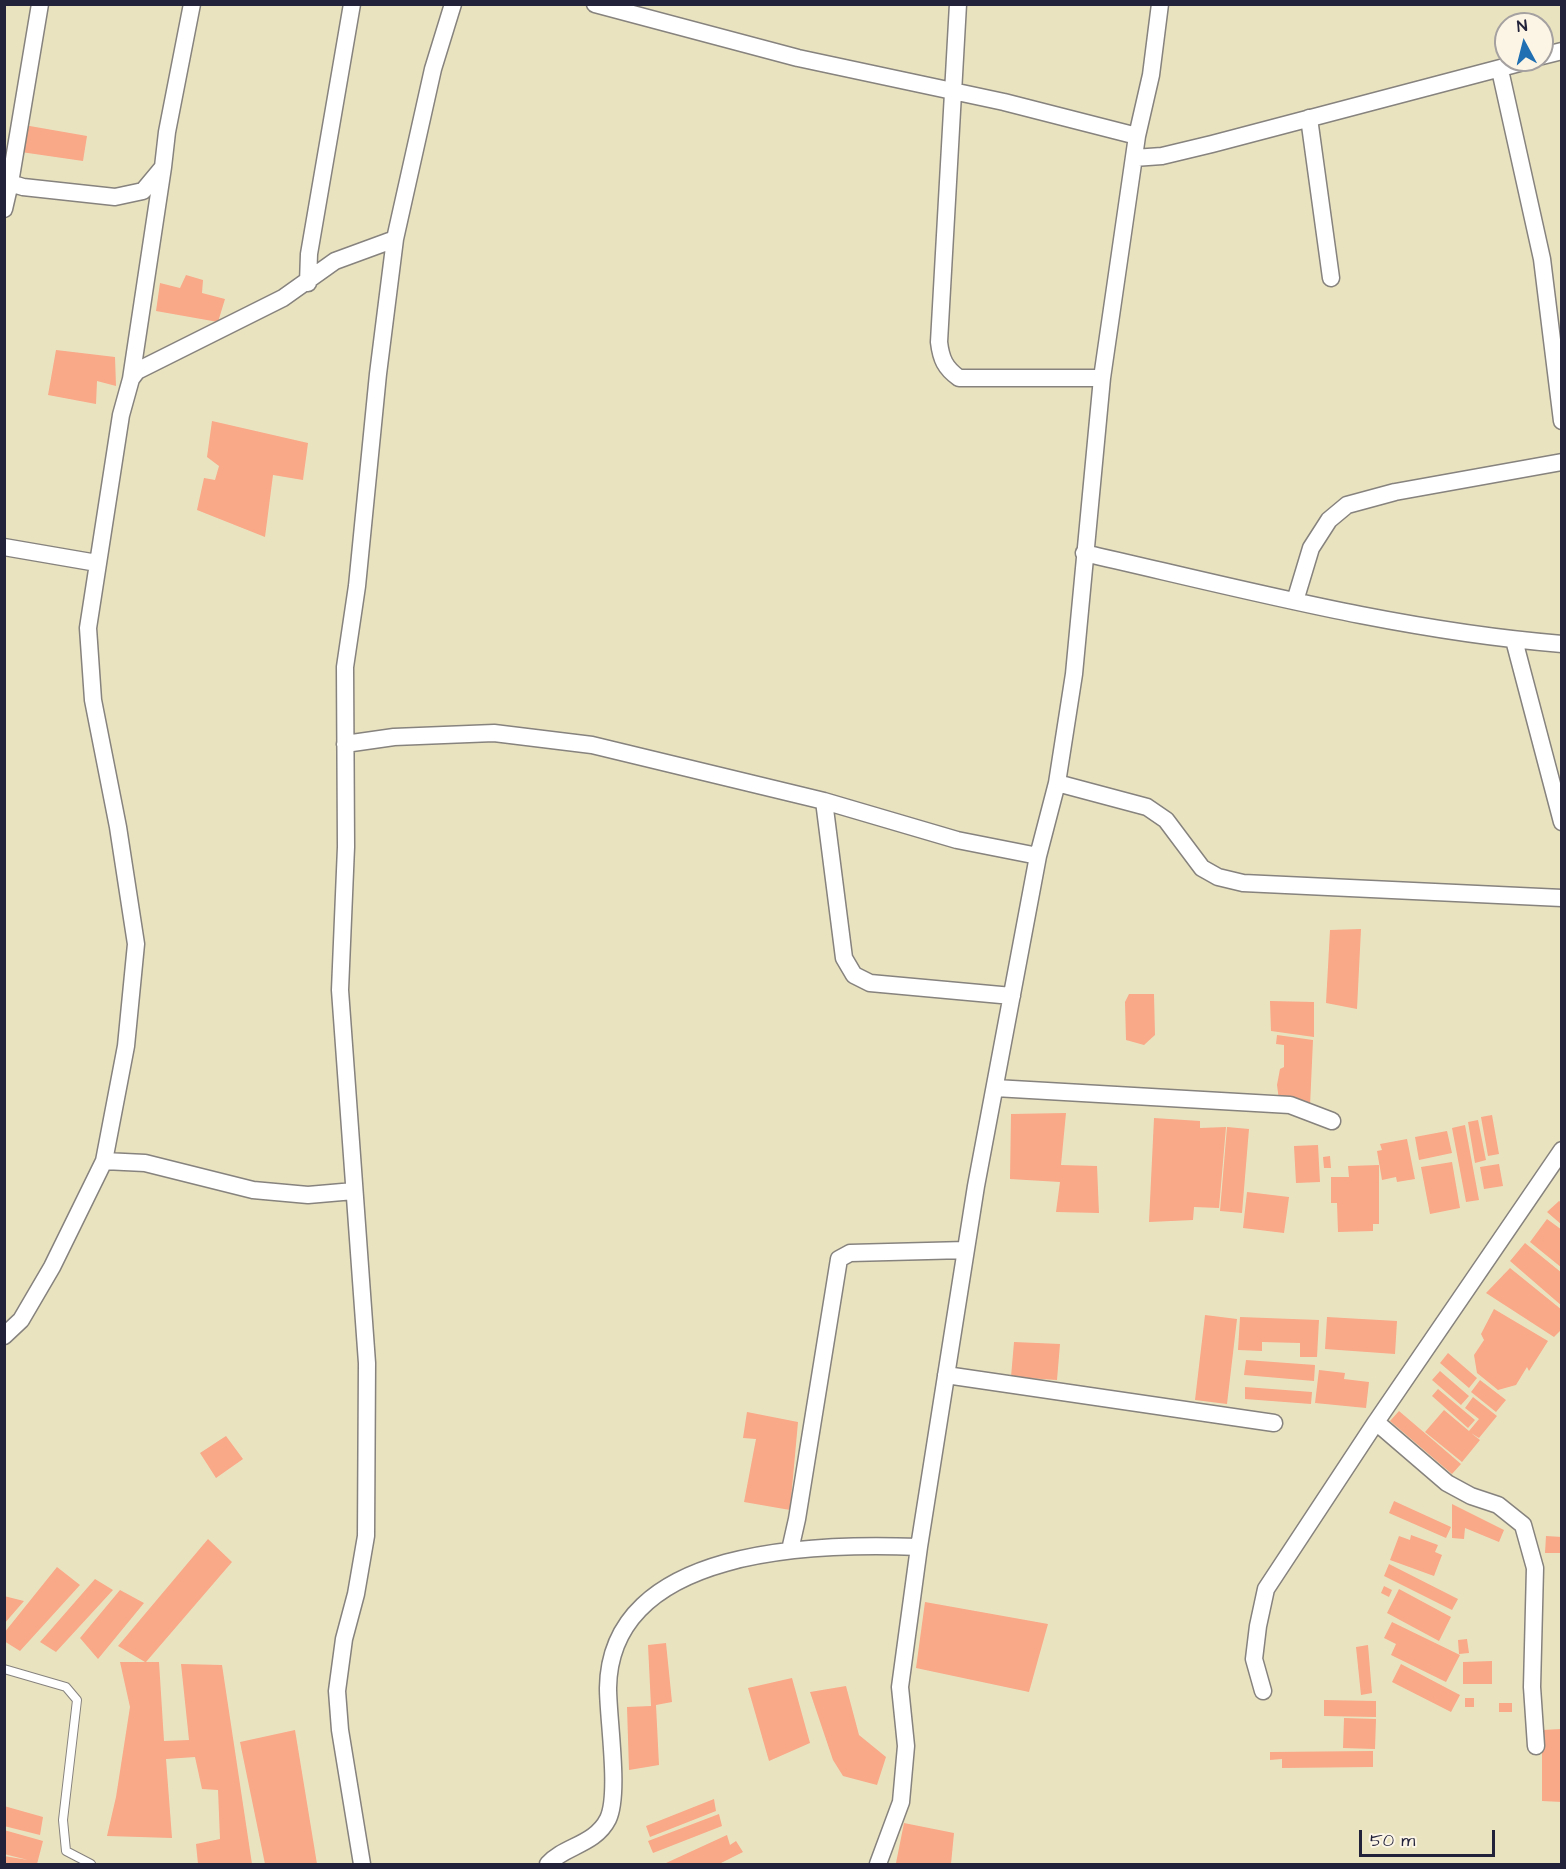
<!DOCTYPE html>
<style>
body{margin:0}
#map{position:relative;width:1566px;height:1869px;overflow:hidden;background:#eae3c0;font-family:"Architects Daughter",sans-serif}
canvas{display:block}
.frame{position:absolute;inset:0;border:6px solid #22223b;pointer-events:none}
.north{position:absolute;left:1494px;top:12px;width:60px;height:60px;box-sizing:border-box;background:#fcf5e5;border:2px solid #a5a1a1;border-radius:50%;rotate:353deg;font-size:16px;font-weight:700;line-height:24px;text-align:center;color:#22223b}
.north::after{content:'';display:block;margin:auto;width:21px;height:27px;background:#1f6fb2;clip-path:polygon(50% 0,100% 100%,50% 72%,0 100%)}
.scale{position:absolute;left:1359px;top:1830px;width:136px;height:27px;box-sizing:border-box;border:3px solid #22223b;border-top:0;padding-left:8px;font-size:18px;line-height:21px;white-space:nowrap;color:#22223b;-webkit-text-stroke:4px #fcf5e5;paint-order:stroke}
</style>
<div id="map">
<canvas width="1566" height="1869"></canvas>
<div class="frame"></div>
<div class="north">N</div>
<div class="scale">50 m</div>
</div>
<script>
const ctx = document.querySelector('canvas').getContext('2d');
ctx.lineJoin = 'round';
function paint(path, color) { ctx.fillStyle = color; ctx.fill(path, 'evenodd'); }
function trace(path, color, width, dash) { ctx.strokeStyle = color; ctx.lineWidth = width; ctx.lineCap = dash ? 'butt' : 'round'; ctx.setLineDash(dash || []); ctx.stroke(path); }
paint(new Path2D(`
 M24 125 87 136 83 161 21 152Z
 M186 275 203 280 202 293 225 299 218 322 156 311 160 283 180 288Z
 M56 350 115 357 116 386 97 381 96 404 48 395Z
 M212 421 308 443 303 480 273 475 265 537 197 510 204 478 215 480 219 466 207 457Z
 M1361 929 1357 1009 1326 1003 1330 930Z
 M1129 994H1154L1155 1035 1144 1045 1126 1040 1125 1002Z
 M1270 1001 1314 1002V1037L1271 1031Z
 M1277 1035 1313 1040 1310 1106 1279 1100 1277 1085 1280 1069 1284 1067V1045L1276 1044Z
 M1066 1113 1061 1165 1097 1166 1099 1213 1056 1212 1060 1182 1010 1179 1011 1114Z
 M1492 1115 1499 1154 1488 1156 1481 1117Z
 M1154 1118 1200 1121V1128L1226 1127 1219 1208 1194 1207 1193 1220 1149 1222Z
 M1478 1120 1486 1160 1475 1163 1468 1122Z
 M1465 1125 1479 1200 1466 1202 1452 1128Z
 M1227 1127 1249 1129 1242 1213 1220 1211Z
 M1447 1131 1452 1153 1419 1160 1415 1137Z
 M1407 1139 1415 1179 1397 1182 1396 1177 1382 1180 1377 1151 1382 1150 1380 1144Z
 M1318 1145 1320 1182 1296 1183 1294 1146Z
 M1330 1156 1331 1168H1324L1323 1157Z
 M1452 1162 1460 1208 1430 1214 1421 1167Z
 M1499 1164 1503 1186 1484 1189 1480 1167Z
 M1379 1165V1224H1373V1231L1338 1232 1337 1203H1331V1177H1349L1348 1166Z
 M1247 1192 1289 1197 1284 1233 1243 1228Z
 M1559 1201 1562 1203V1225L1547 1212Z
 M1547 1219 1562 1230V1268L1530 1242Z
 M1525 1243 1562 1273V1306L1510 1261Z
 M1510 1268 1562 1310V1329L1554 1337 1486 1293Z
 M1494 1309 1548 1341 1529 1371 1527 1367 1516 1385 1498 1390 1477 1373 1474 1355 1484 1340 1481 1334Z
 M1205 1315 1237 1319 1227 1404 1195 1400Z
 M1240 1317 1319 1320 1317 1357H1300V1343L1262 1342V1351L1238 1350Z
 M1327 1317 1397 1321 1395 1354 1325 1349Z
 M1014 1342 1060 1344 1057 1380 1011 1377Z
 M1448 1353 1477 1378 1469 1388 1440 1363Z
 M1246 1360 1315 1365 1314 1381 1244 1375Z
 M1319 1370 1345 1373 1344 1379 1369 1382 1366 1408 1315 1403Z
 M1440 1371 1469 1396 1461 1405 1432 1380Z
 M1480 1380 1506 1400 1496 1412 1471 1392Z
 M1245 1387 1312 1392 1311 1404 1245 1399Z
 M1438 1389 1475 1420 1468 1428 1432 1396Z
 M1473 1397 1497 1416 1479 1438 1471 1433 1480 1440 1462 1462 1425 1432 1444 1410 1469 1431 1479 1419 1465 1408Z
 M1399 1411 1461 1464 1452 1474 1390 1421Z
 M747 1412 798 1422 790 1510 744 1502 756 1439 743 1438Z
 M226 1436 243 1459 216 1478 200 1453Z
 M1394 1501 1451 1527 1446 1538 1389 1513Z
 M1452 1504 1504 1530 1499 1542 1465 1528 1464 1539 1452 1538Z
 M1411 1535 1438 1545 1435 1552 1442 1555 1434 1576 1390 1560 1399 1536 1410 1540Z
 M1546 1536 1562 1537V1553H1545Z
 M208 1539 232 1562 146 1662H159L164 1741 189 1740 181 1664 222 1665 252 1864H198L196 1844 220 1839 218 1790 202 1789 195 1757 166 1759 172 1838 107 1836 116 1797 130 1707 120 1662H145L118 1646Z
 M1389 1564 1458 1599 1452 1610 1384 1576Z
 M57 1567 80 1585 20 1651 4 1641V1633Z
 M95 1579 113 1590 56 1652 40 1642Z
 M1384 1586 1392 1590 1389 1597 1381 1593Z
 M1399 1589 1451 1617 1439 1641 1387 1613Z
 M120 1590 144 1603 98 1659 80 1638Z
 M4 1596 24 1601 4 1624Z
 M925 1602 1048 1624 1029 1692 916 1668Z
 M1392 1622 1460 1655 1446 1682 1391 1655 1396 1644 1384 1638Z
 M1467 1639 1469 1653 1459 1654 1458 1640Z
 M666 1643 672 1702 656 1705 659 1765 629 1770 627 1707 651 1706 648 1645Z
 M1368 1645 1372 1693 1361 1695 1356 1647Z
 M1492 1661V1684H1463V1662Z
 M1401 1664 1460 1695 1451 1712 1392 1682Z
 M792 1678 810 1743 769 1761 748 1688Z
 M846 1686 859 1735 886 1757 877 1785 843 1776 833 1760 810 1692Z
 M1465 1698H1474V1707H1465Z
 M1324 1700 1376 1701V1717L1324 1716Z
 M1499 1703H1512V1712H1499Z
 M1344 1718 1376 1719 1375 1749 1343 1748Z
 M1562 1729V1802L1542 1801V1730Z
 M295 1730 317 1864H265L240 1742Z
 M1373 1751V1767L1282 1768V1759L1270 1760V1752Z
 M714 1799 716 1811 650 1837 646 1826Z
 M4 1806 43 1817 40 1835 4 1826Z
 M719 1814 722 1826 653 1853 648 1841Z
 M904 1823 954 1833 951 1864 896 1863Z
 M4 1830 43 1841 37 1864H4V1856L28 1860 4 1854Z
 M727 1835 730 1845 736 1841 743 1852 719 1864 666 1863Z`), '#f9a888');
const service = new Path2D(`
 M4 1669 66 1687 77 1700 63 1820 66 1851 91 1864`);
const minor = new Path2D(`
 M40 4 10 183 23 187 115 197 143 191 163 167 167 132 192 4
 M595 4 798 58 1004 102 1137 136
 M958 4 939 342C941 359 945 368 959 378H1102
 M1542 56 1562 51
 M1500 70 1542 259 1562 421
 M1309 118 1331 278
 M1134 158 1162 156 1212 144 1531 60
 M4 209 10 183
 M308 283 309 254 352 4
 M131 379 163 167
 M4 547 97 563
 M1084 553C1242 589 1400 631 1562 644
 M1295 601 1311 548 1329 520 1347 505 1395 492 1562 462
 M1514 640 1562 822
 M345 744 394 737 494 733 592 745 824 801 957 840 1038 856
 M1057 783 1147 807 1166 820 1202 868 1218 877 1243 883 1562 898
 M824 801 844 958 854 975 870 983 1012 996
 M995 1088 1290 1105 1332 1121
 M104 1161 126 1046 136 944 118 827 93 700 88 628 121 415 131 379 137 371 283 298 335 261 395 239
 M4 1336 21 1320 52 1267 104 1161 145 1163 253 1190 308 1195 354 1191
 M946 1375 1274 1423
 M790 1550 797 1519 839 1259 850 1253 966 1250
 M1263 1691 1254 1659 1258 1626 1266 1589 1376 1422
 M1536 1746 1532 1687 1535 1568 1523 1525 1498 1505 1471 1496 1447 1483 1376 1422 1562 1150
 M362 1864 340 1730 337 1691 344 1639 356 1594 366 1536 367 1363 340 990 346 847 345 667 357 586 378 374 395 239 433 69 453 4
 M548 1864C564 1846 595 1845 608 1819 620 1794 608 1719 608 1688 610 1546 817 1543 919 1547
 M878 1864 901 1802 906 1746 900 1687 919 1547 976 1186 1038 856 1057 783 1074 674 1102 378 1137 136 1151 75 1160 4`);
trace(service, '#86827e', 10);
trace(minor, '#86827e', 19);
trace(service, '#fff', 8);
trace(minor, '#fff', 16);
</script>
